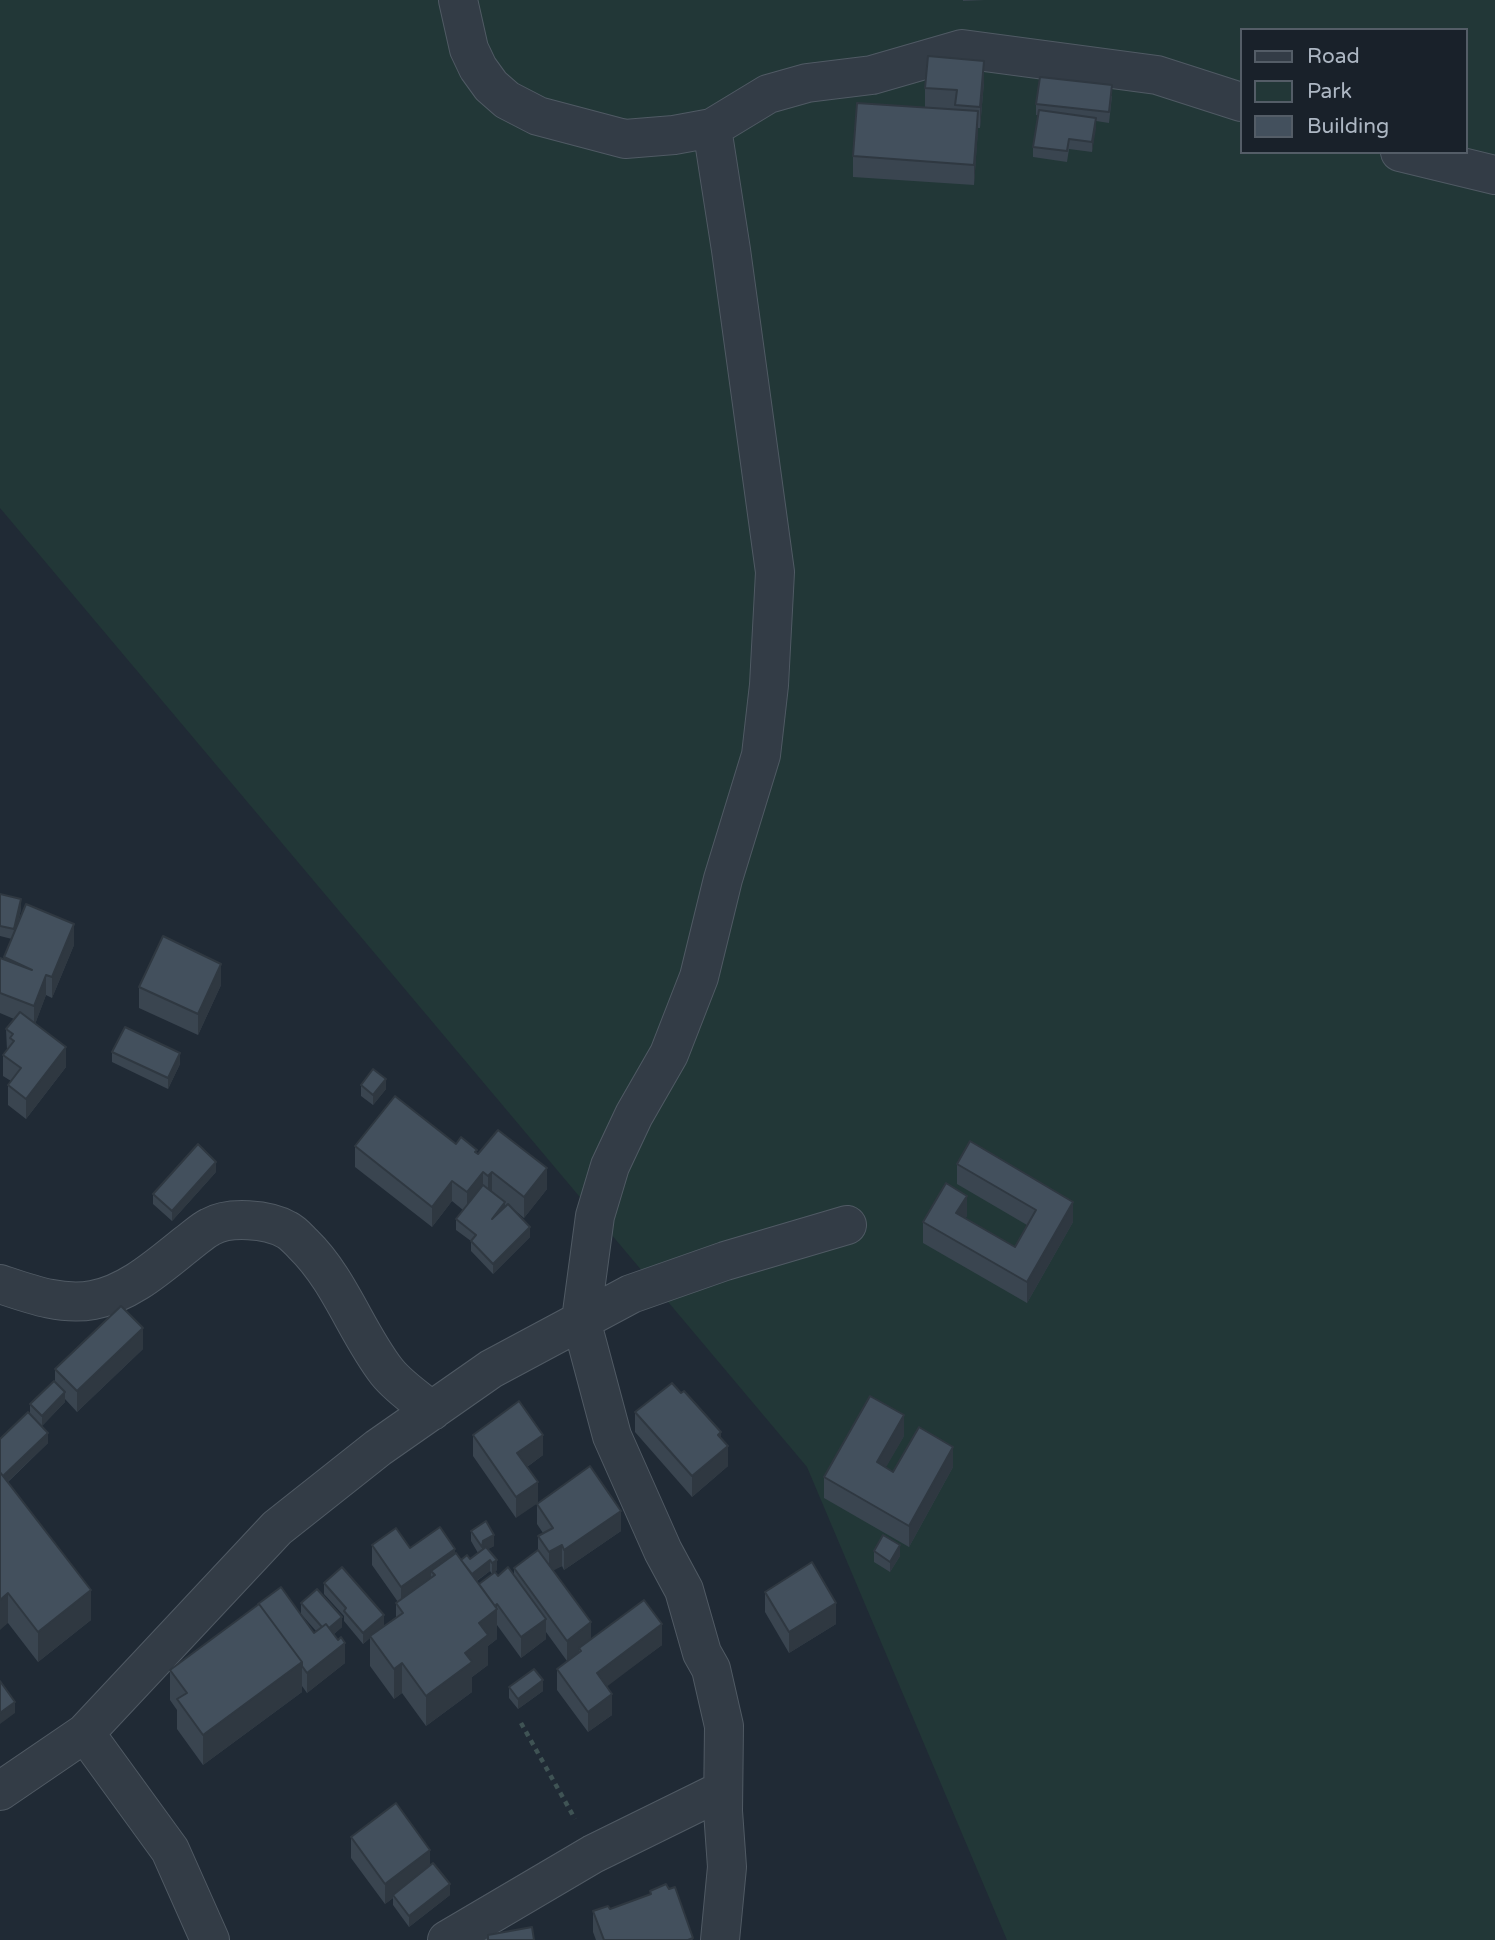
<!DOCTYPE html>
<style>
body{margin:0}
#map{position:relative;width:1495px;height:1940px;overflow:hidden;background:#202a35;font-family:"Varela Round",sans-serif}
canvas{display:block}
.legend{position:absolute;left:1240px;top:28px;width:228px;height:126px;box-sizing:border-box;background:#19212a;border:2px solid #545d67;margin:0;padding:9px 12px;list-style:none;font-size:21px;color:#adb7c3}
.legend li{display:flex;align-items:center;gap:14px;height:35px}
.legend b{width:35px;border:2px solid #545d67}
</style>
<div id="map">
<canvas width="1495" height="1940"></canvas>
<ul class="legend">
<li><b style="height:9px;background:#333c46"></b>Road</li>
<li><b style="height:19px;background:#223737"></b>Park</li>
<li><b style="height:19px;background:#43505d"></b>Building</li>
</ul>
</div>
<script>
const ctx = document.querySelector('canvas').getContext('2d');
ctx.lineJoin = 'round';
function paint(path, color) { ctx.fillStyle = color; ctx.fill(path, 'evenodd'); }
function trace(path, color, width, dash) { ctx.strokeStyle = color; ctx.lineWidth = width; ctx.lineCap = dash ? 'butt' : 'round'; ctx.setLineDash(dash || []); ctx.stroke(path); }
paint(new Path2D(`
 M0 0H1495V1940H1007L807 1467 0 508ZM1241 30H1465V152H1241Z`), '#223737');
const street = new Path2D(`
 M458 0 469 49 478 68 491 86 507 100 538 116 625 139 674 135 712 128 768 94 807 83 872 75 962 49 1157 75 1241 102
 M712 128 731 250 775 572 769 685 761 755 723 879 699 977 669 1054 634 1115 610 1166 595 1216 581 1320 612 1436 663 1551 684 1590 702 1653 711 1669 724 1726 723 1811 727 1867 720 1940
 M1400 152 1495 175
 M0 1284C30 1294 62 1306 93 1300 130 1293 160 1265 188 1243 195 1238 202 1231 210 1227 229 1216 268 1219 287 1230 293 1233 298 1239 303 1244 340 1280 356 1332 387 1372 399 1387 417 1399 432 1411
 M85 1733 170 1850 210 1940
 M0 1791 85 1733 277 1528 378 1448 491 1369 631 1294 725 1261 847 1225
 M447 1940 593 1854 723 1790`);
trace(street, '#505a64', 40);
trace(new Path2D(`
 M521 1723 575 1819`), '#3f5354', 4.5, [5, 5]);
trace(street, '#333c46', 38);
paint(new Path2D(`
 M963 0H985L963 1Z
 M984 82 980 128H978L974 185 853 177V156L925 107V88Z
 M1112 96 1109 123 1096 121 1092 152 1069 149 1067 162 1033 157V147L1038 115H1036V104Z
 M0 894 21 909 17 928 74 945 52 998 46 995 35 1024 66 1067 26 1119 8 1105V1085L11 1081 3 1076V1055L7 1050 6 1029 14 1019 0 1013V958L4 960V957L12 939 0 936Z
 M221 985 198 1035 139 1008V987Z
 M112 1052 180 1064 168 1089 112 1062Z
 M361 1085 386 1089 373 1105 361 1096Z
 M456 1144 477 1153 547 1189 524 1218 512 1208 530 1237 493 1274 471 1251V1241L456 1230V1219L463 1210 452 1201 432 1227 355 1167V1146Z
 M957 1164 1073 1222 1027 1303 923 1243V1222L967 1216 965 1218 1015 1247 1027 1225 957 1184Z
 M216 1172 172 1221 153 1204V1194Z
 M143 1349 77 1412 65 1399V1402L42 1426 48 1443 8 1482 91 1620 38 1662 8 1623 0 1439 30 1414V1404L55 1382V1369Z
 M635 1412 721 1438 728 1466 692 1497 635 1432Z
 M473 1435 543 1455 527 1467 516 1518 473 1456Z
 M904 1436 885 1468 893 1472 953 1467 909 1547 824 1498V1477Z
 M537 1504 621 1531 564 1570 562 1566 553 1570 591 1639 662 1645 606 1686 612 1715 588 1732 557 1690V1669L579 1653V1652L567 1661 546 1632V1639L521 1658 497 1625V1639L488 1646V1665L472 1677V1692L426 1726 402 1693 394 1699 370 1666V1638L363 1644 344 1621V1616L324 1594V1583L384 1626 396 1617V1603L398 1602 372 1565V1545L410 1548 455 1553 461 1560 470 1559 478 1553 471 1541V1531L494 1546 488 1549 497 1570 492 1574 490 1571 477 1581 479 1584 498 1576H514V1568L538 1550V1536L543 1533 537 1524Z
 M874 1551 900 1556 890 1572 874 1562Z
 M765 1592 836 1624 789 1653 765 1612Z
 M301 1603 342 1627 334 1634 345 1663 307 1693 302 1686V1692L203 1765 177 1729V1710L170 1700V1670L314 1633 316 1631 301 1614Z
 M509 1687 543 1691 518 1709 509 1698Z
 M351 1837 430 1865 450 1895 409 1927 393 1905V1898L385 1904 351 1858Z
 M650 1891 693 1940H596L593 1932V1911L610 1909 650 1895Z`), '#3a4550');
paint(new Path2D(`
 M984 61V82L980 128V107Z
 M978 111V132L974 185V165Z
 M1096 118V129L1092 152V142Z
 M21 899V909L14 939V929Z
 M74 924V945L52 998V977Z
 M221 964V985L198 1035V1014Z
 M46 975V995L34 1027V1006Z
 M66 1047V1067L26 1119V1099Z
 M180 1053V1064L168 1089V1078Z
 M386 1079V1089L373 1105V1095Z
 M216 1162V1172L172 1221V1211Z
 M547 1168V1189L524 1218V1197Z
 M483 1172V1192L467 1212V1192Z
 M492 1172V1193L488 1197V1176Z
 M452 1181V1201L432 1227V1207Z
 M967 1196V1216L956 1234V1213Z
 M505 1202V1212L492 1219Z
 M1073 1202V1222L1027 1303V1282Z
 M530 1227V1237L493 1274V1264Z
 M143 1328V1349L77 1412V1391Z
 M65 1392V1402L42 1426V1416Z
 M904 1415V1436L877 1483V1462Z
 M721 1432V1451L728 1446V1466L692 1497V1476L718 1435Z
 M48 1433V1443L1 1488V1477Z
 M543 1435V1455L517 1474V1453Z
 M953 1447V1467L909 1547V1526Z
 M538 1482V1503L516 1518V1497Z
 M621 1511V1531L564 1570V1550Z
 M494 1535V1546L483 1552 482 1558V1547L483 1541Z
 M562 1545V1566L549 1573V1552Z
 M900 1545V1556L890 1572V1562Z
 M455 1549V1569L431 1571V1586L401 1608V1587Z
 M490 1560V1571L472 1584V1574Z
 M497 1560V1570L492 1574V1563Z
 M91 1590V1620L38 1662V1632Z
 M8 1593V1623L0 1630V1600Z
 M836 1603V1624L789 1653V1632Z
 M497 1604V1639L488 1646V1665L472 1677V1692L426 1726V1696L465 1653 479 1623 493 1607Z
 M384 1615V1626L363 1644V1633Z
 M342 1617V1627L326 1641V1631Z
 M546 1619V1639L521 1658V1637Z
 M591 1622V1642L579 1648V1652L567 1661V1641Z
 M662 1624V1645L597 1694V1673Z
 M345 1643V1663L307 1693V1673Z
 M302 1662V1692L203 1765V1735Z
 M402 1663V1693L394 1699V1669Z
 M543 1680V1691L518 1709V1699Z
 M612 1694V1715L588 1732V1712Z
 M15 1702V1713L0 1724V1713Z
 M430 1850V1871L393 1895V1898L385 1904V1884Z
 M450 1884V1895L409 1927V1916Z`), '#2f3841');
const building = new Path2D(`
 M928 56 984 61 980 107 955 105 957 90 925 88Z
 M1040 77 1112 85 1109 112 1036 104Z
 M857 103 978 111 974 165 853 156Z
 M1039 110 1096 118 1092 142 1069 139 1067 151 1033 147Z
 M0 894 21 899 14 929 0 926Z
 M26 904 74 924 52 977 46 975 34 1006 0 993V958L32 970 4 957Z
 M163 936 221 964 198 1014 139 987Z
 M20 1012 66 1047 26 1099 8 1085 21 1068 3 1055 14 1041 10 1038 13 1034 6 1029Z
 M125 1027 180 1053 168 1078 112 1052Z
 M373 1069 386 1079 373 1095 361 1085Z
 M395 1096 456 1144 461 1137 477 1150 475 1152 478 1154 498 1130 547 1168 524 1197 492 1172 488 1176 483 1172 467 1192 452 1181 432 1207 355 1146Z
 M970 1141 1073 1202 1027 1282 923 1222 946 1183 967 1196 956 1213 1015 1247 1036 1210 957 1164Z
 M198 1144 216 1162 172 1211 153 1194Z
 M483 1185 505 1202 492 1219 508 1204 530 1227 493 1264 471 1241 476 1235 456 1219Z
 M121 1306 143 1328 77 1391 55 1369Z
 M54 1381 65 1392 42 1416 30 1404Z
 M672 1383 681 1393 684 1391 721 1432 718 1435 728 1446 692 1476 635 1412Z
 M870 1396 904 1415 877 1462 893 1472 919 1427 953 1447 909 1526 824 1477Z
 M519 1401 543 1435 517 1453 538 1482 516 1497 473 1435Z
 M28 1412 48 1433 3 1476 0 1472V1439Z
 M590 1466 621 1511 564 1550 562 1545 549 1552 538 1536 553 1528 537 1504Z
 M0 1472 91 1590 38 1632 8 1593 0 1600Z
 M486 1521 494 1535 483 1541 482 1547 471 1531Z
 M440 1527 455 1549 401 1587 372 1545 396 1528 410 1548Z
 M883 1535 900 1545 890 1562 874 1551Z
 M486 1547 497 1560 492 1563 490 1560 472 1574 461 1560 467 1555 470 1559Z
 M538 1550 591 1622 567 1641 514 1568Z
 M456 1553 497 1609 479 1623 488 1635 465 1653 472 1662 426 1696 402 1663 394 1669 370 1636 403 1613 396 1603 435 1575 431 1571Z
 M812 1562 836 1603 789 1632 765 1592Z
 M342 1567 384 1615 363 1633 344 1611 346 1608 324 1583Z
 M508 1567 546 1619 521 1637 497 1604 495 1606 479 1584 495 1572 498 1576Z
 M281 1587 314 1633 326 1624 338 1640 341 1637 345 1643 307 1673 302 1666V1662L259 1604H258Z
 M317 1589 342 1617 329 1628 326 1624 322 1627 301 1603Z
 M644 1600 662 1624 597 1673 612 1694 588 1712 557 1669 581 1651 579 1648Z
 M259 1604 302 1662 203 1735 177 1699 187 1693 170 1670Z
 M534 1669 543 1680 518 1699 509 1687Z
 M0 1681 15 1702 0 1713Z
 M396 1803 430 1850 385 1884 351 1837Z
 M433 1863 450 1884 409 1916 393 1895Z
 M666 1884 669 1889 675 1887 693 1938 688 1940H604L593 1911 608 1906 610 1909 651 1894 650 1891Z
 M532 1927 534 1940H488V1935Z`);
paint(building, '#43505d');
trace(building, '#2f3841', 2);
</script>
